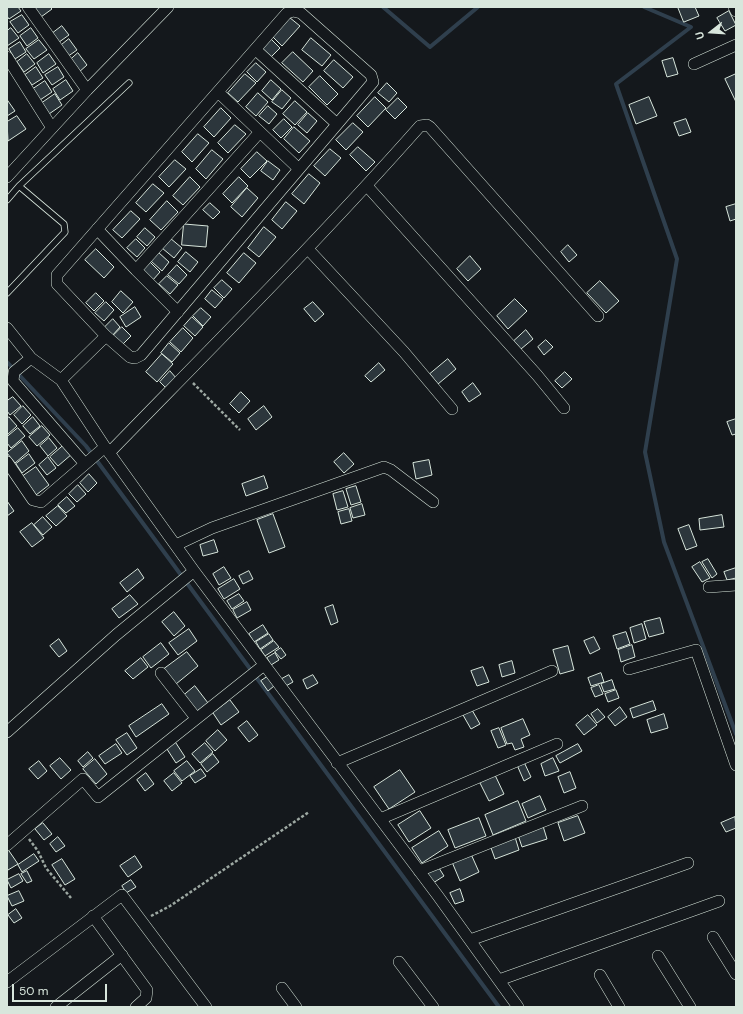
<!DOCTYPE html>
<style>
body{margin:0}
#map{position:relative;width:743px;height:1014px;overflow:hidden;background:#14181c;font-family:"DM Sans",sans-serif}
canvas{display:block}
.frame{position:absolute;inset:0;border:8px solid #d8e6dc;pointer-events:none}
.north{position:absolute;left:691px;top:12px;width:40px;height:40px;-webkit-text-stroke:3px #14181c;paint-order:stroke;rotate:253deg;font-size:11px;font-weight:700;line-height:16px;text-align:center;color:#d8e6dc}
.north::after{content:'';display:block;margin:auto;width:14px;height:18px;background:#d8e6dc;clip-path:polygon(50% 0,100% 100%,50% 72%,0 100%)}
.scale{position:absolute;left:12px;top:984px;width:95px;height:18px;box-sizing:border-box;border:2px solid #d8e6dc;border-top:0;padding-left:5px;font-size:12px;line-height:14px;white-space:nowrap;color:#d8e6dc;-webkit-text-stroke:3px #14181c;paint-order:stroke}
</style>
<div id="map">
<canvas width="743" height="1014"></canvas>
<div class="frame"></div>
<div class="north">U</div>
<div class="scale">50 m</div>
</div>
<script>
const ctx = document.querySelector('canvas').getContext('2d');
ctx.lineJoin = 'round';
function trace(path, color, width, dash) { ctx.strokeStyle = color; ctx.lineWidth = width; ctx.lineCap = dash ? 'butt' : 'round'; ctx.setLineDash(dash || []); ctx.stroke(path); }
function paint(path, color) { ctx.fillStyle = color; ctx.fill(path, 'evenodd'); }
trace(new Path2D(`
 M383 7 430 47 478 7
 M644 7 691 27 616 84 677 259 645 452 664 542 736 734
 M7 362 86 446 499 1007`), '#2f3f4d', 4);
const building = new Path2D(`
 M7 7H18L21 11 9 19 7 16Z
 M34 7H50L52 9 41 17Z
 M678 7H695L699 16 684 22Z
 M729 11 736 25 725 31 717 18Z
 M22 15 29 25 18 33 10 22Z
 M289 17 300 26 282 46 272 36Z
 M62 26 69 35 55 45 49 36Z
 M11 28 19 38 7 46V31Z
 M31 28 38 38 27 46 20 36Z
 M270 38 280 48 271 57 261 48Z
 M311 38 331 55 322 66 302 50Z
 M69 39 77 50 67 57 59 47Z
 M39 40 47 50 34 59 26 49Z
 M20 42 26 52 15 59 9 49Z
 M293 52 313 71 303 82 282 63Z
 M78 53 87 65 78 73 68 62Z
 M27 54 35 64 24 72 17 62Z
 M49 54 56 64 43 73 37 63Z
 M673 58 678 74 667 77 662 61Z
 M334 60 353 77 343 88 324 71Z
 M256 63 266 72 257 82 247 72Z
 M36 67 43 78 32 85 25 75Z
 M58 67 64 77 52 85 45 75Z
 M245 74 256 83 238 102 228 93Z
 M736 74V102L725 79Z
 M320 76 338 94 327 105 309 87Z
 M66 80 73 91 60 100 53 89Z
 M271 80 281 89 272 100 262 91Z
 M45 81 52 92 40 100 33 89Z
 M387 83 397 93 389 102 378 93Z
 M282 90 291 98 282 109 272 102Z
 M258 93 268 102 256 116 246 107Z
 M55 94 62 105 49 114 42 103Z
 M375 97 386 108 368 127 357 116Z
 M649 97 657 116 636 124 629 105Z
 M398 98 407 107 395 119 386 110Z
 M8 101 15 111 7 116V102Z
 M295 101 307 112 295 125 283 114Z
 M268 106 277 114 269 124 259 116Z
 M221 108 231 118 214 137 204 127Z
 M308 113 317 121 307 133 298 125Z
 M17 116 26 129 8 141 7 122Z
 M284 119 292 127 281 138 273 130Z
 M686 119 691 132 679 136 674 123Z
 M353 123 363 132 346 150 336 140Z
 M235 125 246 134 228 153 218 143Z
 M294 127 310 141 299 153 284 139Z
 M198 134 209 143 192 162 182 152Z
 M358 147 375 162 366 171 350 155Z
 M330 149 341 158 325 176 314 166Z
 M212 150 223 159 206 179 196 169Z
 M257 152 267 161 250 178 241 169Z
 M175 160 186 169 169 187 159 177Z
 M268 161 280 170 273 180 261 171Z
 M309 174 320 183 304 204 292 194Z
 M190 177 200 187 183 205 173 196Z
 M239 177 248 186 232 203 223 194Z
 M153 184 164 193 146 212 136 203Z
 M247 188 258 198 242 217 231 207Z
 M167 201 178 212 161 230 150 220Z
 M286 202 297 211 282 229 272 220Z
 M210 203 220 212 213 219 203 210Z
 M736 204V219L730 221 726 207Z
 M131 211 140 219 122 238 113 230Z
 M184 224 208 226 206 247 182 245Z
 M264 227 276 237 259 257 248 248Z
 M145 228 155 237 147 246 137 237Z
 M170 238 182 248 174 258 162 248Z
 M136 239 145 248 137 257 127 248Z
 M568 245 577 255 569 262 561 252Z
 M96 249 114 267 104 278 85 260Z
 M158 252 169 262 162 271 151 261Z
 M186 252 198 262 190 272 178 262Z
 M244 253 256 263 239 283 227 273Z
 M470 256 481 269 468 281 457 269Z
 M150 262 160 272 152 281 142 271Z
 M177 265 187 275 179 284 168 275Z
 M167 276 178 285 170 294 159 284Z
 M222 280 232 289 224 298 214 288Z
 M600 281 619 301 606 313 587 293Z
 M212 290 223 299 215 308 205 299Z
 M121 291 133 302 123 313 112 302Z
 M96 293 104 301 94 311 86 303Z
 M515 299 527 311 508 329 497 316Z
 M106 302 114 310 104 321 95 313Z
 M313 302 324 314 315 322 304 309Z
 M135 307 141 317 126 327 120 317Z
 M201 308 211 317 203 326 193 316Z
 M192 317 203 327 195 336 184 326Z
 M113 319 120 327 111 337 103 329Z
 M122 327 131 336 120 347 111 338Z
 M183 328 193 338 181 352 170 342Z
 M526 330 533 339 521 349 514 341Z
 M546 340 553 347 544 355 538 347Z
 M169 343 180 353 172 362 161 353Z
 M162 354 173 364 157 382 146 372Z
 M448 359 456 369 438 384 430 374Z
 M379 363 385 370 371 382 365 376Z
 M170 371 177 379 167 389 160 382Z
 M565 372 572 379 562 388 555 381Z
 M473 383 481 394 469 402 462 392Z
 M241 392 250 401 239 413 230 404Z
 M13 397 21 406 10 415 7 411V401Z
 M23 406 31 415 22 424 14 415Z
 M264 406 272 417 256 430 248 419Z
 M9 417 17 426 7 435V419Z
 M33 417 40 426 30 434 23 426Z
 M736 419V434L732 435 727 422Z
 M42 426 50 435 37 446 29 437Z
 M18 428 25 436 11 448 7 443V437Z
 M49 438 57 448 48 456 40 446Z
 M22 441 29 451 15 463 7 453Z
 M64 445 72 454 58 466 50 457Z
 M344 453 354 464 344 473 334 462Z
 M29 454 35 463 22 473 16 464Z
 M48 457 56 468 47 475 39 465Z
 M429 460 432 475 416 479 413 463Z
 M36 467 49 485 36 495 23 476Z
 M89 474 97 483 88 492 80 483Z
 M264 476 268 488 246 496 242 484Z
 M78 485 86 494 77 502 69 494Z
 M356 486 361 502 351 505 346 489Z
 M343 491 348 507 337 510 333 494Z
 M67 497 75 506 66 513 58 505Z
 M7 501 14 511 7 516Z
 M362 504 365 515 353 518 350 508Z
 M58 506 67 516 56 526 46 516Z
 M349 509 352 521 341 524 338 512Z
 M273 514 285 547 269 553 257 520Z
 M722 515 724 527 700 530 699 519Z
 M43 517 52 527 43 535 34 525Z
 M32 523 44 538 32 547 20 532Z
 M689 525 697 546 686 550 678 529Z
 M214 540 218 552 203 556 200 545Z
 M708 559 717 574 712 578 702 562Z
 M700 562 710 578 702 582 692 567Z
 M224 567 231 578 219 585 213 574Z
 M736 568V578L727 580 724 572Z
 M138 569 144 578 127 592 120 583Z
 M249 571 253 579 243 584 239 576Z
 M234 579 240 589 224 599 218 589Z
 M239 594 244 601 232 609 227 601Z
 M130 595 138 604 119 618 112 609Z
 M247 602 251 610 237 618 233 610Z
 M333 605 338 622 331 625 325 608Z
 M174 612 185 626 174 636 162 622Z
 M660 618 664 633 649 637 644 622Z
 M642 624 646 639 634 643 630 628Z
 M263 625 268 633 254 642 249 634Z
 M189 629 197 641 178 655 169 643Z
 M626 632 630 644 617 649 613 636Z
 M269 634 273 640 260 649 256 642Z
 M594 637 600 649 590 654 584 641Z
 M59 639 67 651 59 657 50 646Z
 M274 641 279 647 265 656 261 650Z
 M161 643 169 654 151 668 143 657Z
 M632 645 635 657 621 662 618 650Z
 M568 646 574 670 560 674 553 650Z
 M281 648 286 655 281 659 275 652Z
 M187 652 198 666 176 684 164 669Z
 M275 653 279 660 271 665 267 658Z
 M141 658 148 667 133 679 125 671Z
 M512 661 515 673 502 677 499 665Z
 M483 667 489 682 477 686 471 671Z
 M601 673 604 682 591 686 588 678Z
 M289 675 293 682 284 687 280 680Z
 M313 675 318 683 307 689 303 680Z
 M267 677 274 686 268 691 261 681Z
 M612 680 615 689 604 692 601 684Z
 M599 685 603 694 595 697 591 688Z
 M195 686 208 703 196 712 183 696Z
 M616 690 619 698 608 702 605 694Z
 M230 700 239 712 221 725 213 713Z
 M653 701 656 710 633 718 630 709Z
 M162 704 169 714 136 737 129 726Z
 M620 707 627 717 615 726 608 717Z
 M598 709 605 717 597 723 591 714Z
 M472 710 480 724 471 729 463 715Z
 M664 714 668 728 651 733 647 720Z
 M588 715 597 725 584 735 576 725Z
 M523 719 530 735 521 739 524 747 515 750 512 743 507 744 501 728Z
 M247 721 258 735 249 742 238 728Z
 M499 728 506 745 498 748 491 731Z
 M218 730 227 740 215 751 206 741Z
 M127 733 137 748 127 755 116 740Z
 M174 740 185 757 176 763 165 746Z
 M205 743 213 752 200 763 192 754Z
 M116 744 122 753 105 764 99 756Z
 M578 744 582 751 560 763 556 756Z
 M88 752 93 758 83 767 78 761Z
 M213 754 219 762 207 772 201 764Z
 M60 758 71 770 61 779 50 766Z
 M553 758 559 771 545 776 541 764Z
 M95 759 107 774 96 784 83 769Z
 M39 761 47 771 38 779 29 769Z
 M187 761 195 771 182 781 174 771Z
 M524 762 531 777 524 781 517 765Z
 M201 769 206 776 195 783 190 776Z
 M400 770 415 792 389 809 374 787Z
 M570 772 576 788 564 793 558 777Z
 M146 773 154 784 145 791 137 780Z
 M174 773 182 783 172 791 164 781Z
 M495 775 504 794 489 801 480 783Z
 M540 796 546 810 528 818 522 804Z
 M518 801 526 821 493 835 485 815Z
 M420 811 431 828 409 842 398 825Z
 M578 816 585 833 564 841 558 823Z
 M735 817 736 828 726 832 721 823Z
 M479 818 486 836 455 848 448 830Z
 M43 823 52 834 44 840 35 829Z
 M543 826 547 839 522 847 518 835Z
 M439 831 448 846 422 863 412 848Z
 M58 837 65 846 56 852 50 844Z
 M515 837 519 850 495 859 490 845Z
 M7 848 18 864 8 870 7 868Z
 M34 854 39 861 22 872 18 865Z
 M471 854 479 872 460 881 452 862Z
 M135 856 142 867 128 877 120 866Z
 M62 859 75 879 65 885 52 865Z
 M439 868 444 876 433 883 427 874Z
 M27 871 32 881 27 883 21 874Z
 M19 874 23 881 11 888 7 880Z
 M131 880 136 887 126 893 122 886Z
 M460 889 464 901 455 904 450 893Z
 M19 891 24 901 12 906 7 896Z
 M16 909 22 918 14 923 8 915Z`);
paint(building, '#2c363c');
trace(building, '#d8e6dc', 1);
const service = new Path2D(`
 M7 200 19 186 129 83
 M7 293 65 232 64 224 19 186`);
const minor = new Path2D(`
 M28 7 87 90
 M734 7 736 11
 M256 50 337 124
 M7 57 52 128
 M694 64 736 45
 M219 93 299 169
 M7 177 87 90 168 7
 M367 186 537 375 564 408
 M97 229 136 270
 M308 249 404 352 452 409
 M178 312 136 270 259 133
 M7 328 31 358 61 380 105 447 194 571 438 896 518 1007
 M31 358 14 372 13 381 85 464
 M61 380 106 336 130 357 135 358 141 355 373 82 371 75 301 13 293 11 287 13 57 275V284L106 336
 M109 453C214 345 321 238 420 126L427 125 430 127 598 316
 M7 462 33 500 41 502 105 447
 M176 545 212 528 384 467 391 470 433 502
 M709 587 736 585
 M629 669 696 650 736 765
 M161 673 196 718
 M7 732 116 635 194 571
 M337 763 552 671
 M380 819 557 744
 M7 845 83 779 98 797 264 665
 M419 871 582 806
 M93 916 147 990 146 998 136 1007
 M713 937 736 974
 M470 940 688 863
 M658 956 690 1007
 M399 962 433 1007
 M600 975 619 1007
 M499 980 719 901
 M7 982 122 895 206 1007
 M282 988 296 1007
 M56 1007 122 955`);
trace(service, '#d8e6dc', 7);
trace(minor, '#d8e6dc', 12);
trace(new Path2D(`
 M193 383 240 430
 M29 839 38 851 46 868 71 898
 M151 916 170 906 309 812`), '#9da8a2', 2.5, [3, 2]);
trace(service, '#14181c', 5.5);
trace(minor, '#14181c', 11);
</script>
